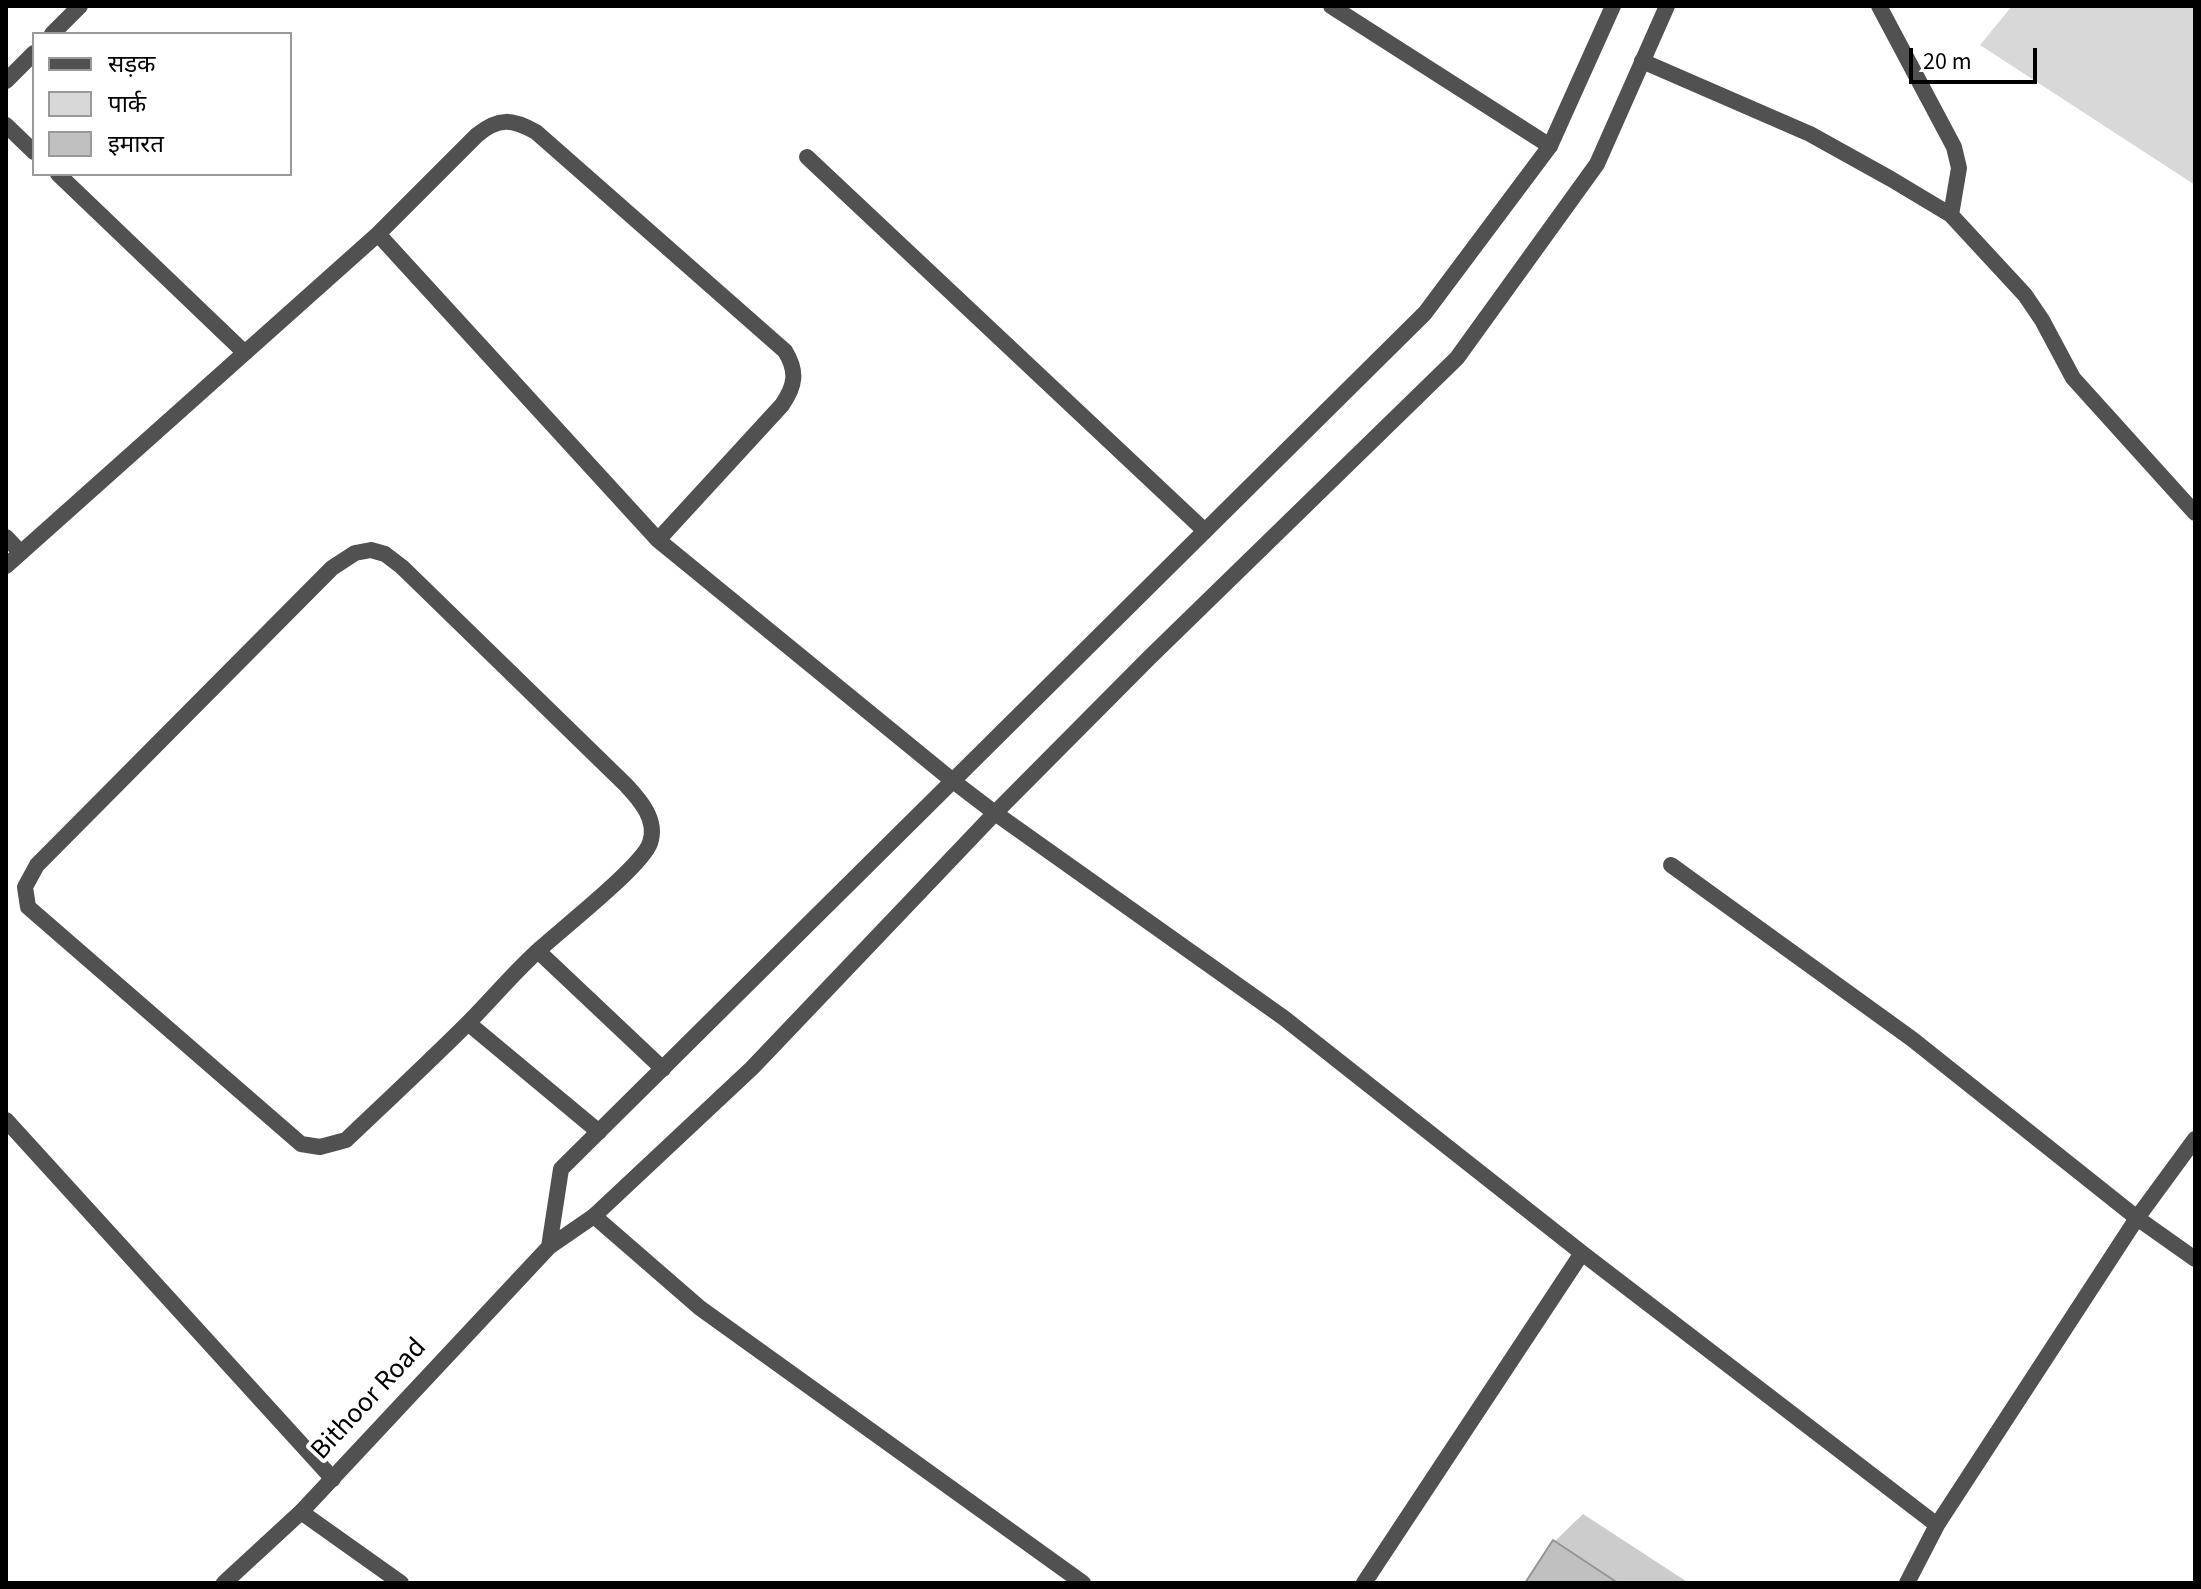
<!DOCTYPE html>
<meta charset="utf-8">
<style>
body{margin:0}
#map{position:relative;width:2201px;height:1589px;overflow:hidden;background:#fff;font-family:"Source Sans 3","Noto Sans Devanagari",sans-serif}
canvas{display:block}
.frame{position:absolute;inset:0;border:8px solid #000;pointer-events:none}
.legend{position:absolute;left:32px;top:32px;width:260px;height:144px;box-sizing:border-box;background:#fff;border:2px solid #999;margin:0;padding:10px 14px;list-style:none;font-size:24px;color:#000}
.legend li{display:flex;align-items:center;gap:16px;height:40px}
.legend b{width:40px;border:2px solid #999}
.scale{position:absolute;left:1909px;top:48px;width:128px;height:36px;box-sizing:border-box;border:4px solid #000;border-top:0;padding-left:10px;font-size:24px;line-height:28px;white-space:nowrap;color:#000;-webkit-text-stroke:6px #fff;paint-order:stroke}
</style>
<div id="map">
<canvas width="2201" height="1589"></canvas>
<div class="frame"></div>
<ul class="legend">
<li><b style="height:10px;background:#515151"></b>सड़क</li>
<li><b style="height:22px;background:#d8d8d8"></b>पार्क</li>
<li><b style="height:22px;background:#c0c0c0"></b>इमारत</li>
</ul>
<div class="scale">20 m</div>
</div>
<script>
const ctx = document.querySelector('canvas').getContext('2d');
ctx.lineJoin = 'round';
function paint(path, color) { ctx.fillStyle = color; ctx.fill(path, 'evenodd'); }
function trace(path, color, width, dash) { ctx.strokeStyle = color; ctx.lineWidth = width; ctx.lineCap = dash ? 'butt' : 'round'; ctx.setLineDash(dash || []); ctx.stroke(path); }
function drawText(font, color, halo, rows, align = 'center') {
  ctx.font = font + ' "Source Sans 3",sans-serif'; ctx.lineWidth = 8; ctx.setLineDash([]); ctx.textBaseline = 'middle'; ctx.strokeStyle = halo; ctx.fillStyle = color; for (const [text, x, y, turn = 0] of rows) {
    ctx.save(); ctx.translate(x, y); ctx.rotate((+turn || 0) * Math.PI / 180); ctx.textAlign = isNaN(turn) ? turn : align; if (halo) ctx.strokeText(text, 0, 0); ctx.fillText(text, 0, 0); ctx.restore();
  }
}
paint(new Path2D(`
 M2012 6H2195V185L1980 45Z`), '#d8d8d8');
paint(new Path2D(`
 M1583 1514 1689 1583H1528L1554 1542Z`), '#0003');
const building = new Path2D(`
 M1553 1540 1618 1583H1525Z`);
paint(building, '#c0c0c0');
trace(building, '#959595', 2);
trace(new Path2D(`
 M807 157 1205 531
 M371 550 385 554 402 567 626 785C640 800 658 820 650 843 642 866 563 928 541 948 515 971 493 998 469 1022 429 1062 387 1101 346 1140L320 1147 301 1144 28 907 25 887 37 865 332 568 355 553Z
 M1671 865 1912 1039 2137 1218
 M538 951 663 1069
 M468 1023 599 1132`), '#515151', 16);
trace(new Path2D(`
 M1331 6 1550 146
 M1879 6 1954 147 1959 168 1951 215
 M52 34 80 6
 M1642 61 1810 134 1891 179 1951 215 2025 295 2042 320 2073 378 2195 513
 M6 81 34 53
 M6 125 34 152
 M58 174 245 353
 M378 234 658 540 953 781 995 813 1284 1018 1582 1253 1937 1525
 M6 537 21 553
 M6 566 378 234 477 135C499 117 512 119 536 132L785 351C798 372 795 386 782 405L658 540
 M6 1120 333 1479
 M594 1216 700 1308 1083 1583
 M2137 1218 2195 1259
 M301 1512 401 1583
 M1364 1583 1582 1253
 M1907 1583 1937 1525 2137 1218 2195 1139`), '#515151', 16);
trace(new Path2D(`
 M549 1247 561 1169 1425 313 1550 146 1613 6
 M224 1583 301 1512 549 1247 594 1216 752 1068 995 813 1149 658 1457 358 1597 164 1667 6`), '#515151', 16);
drawText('28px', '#000', '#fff', [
 ["Bithoor Road",370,1400,-47]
]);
</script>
